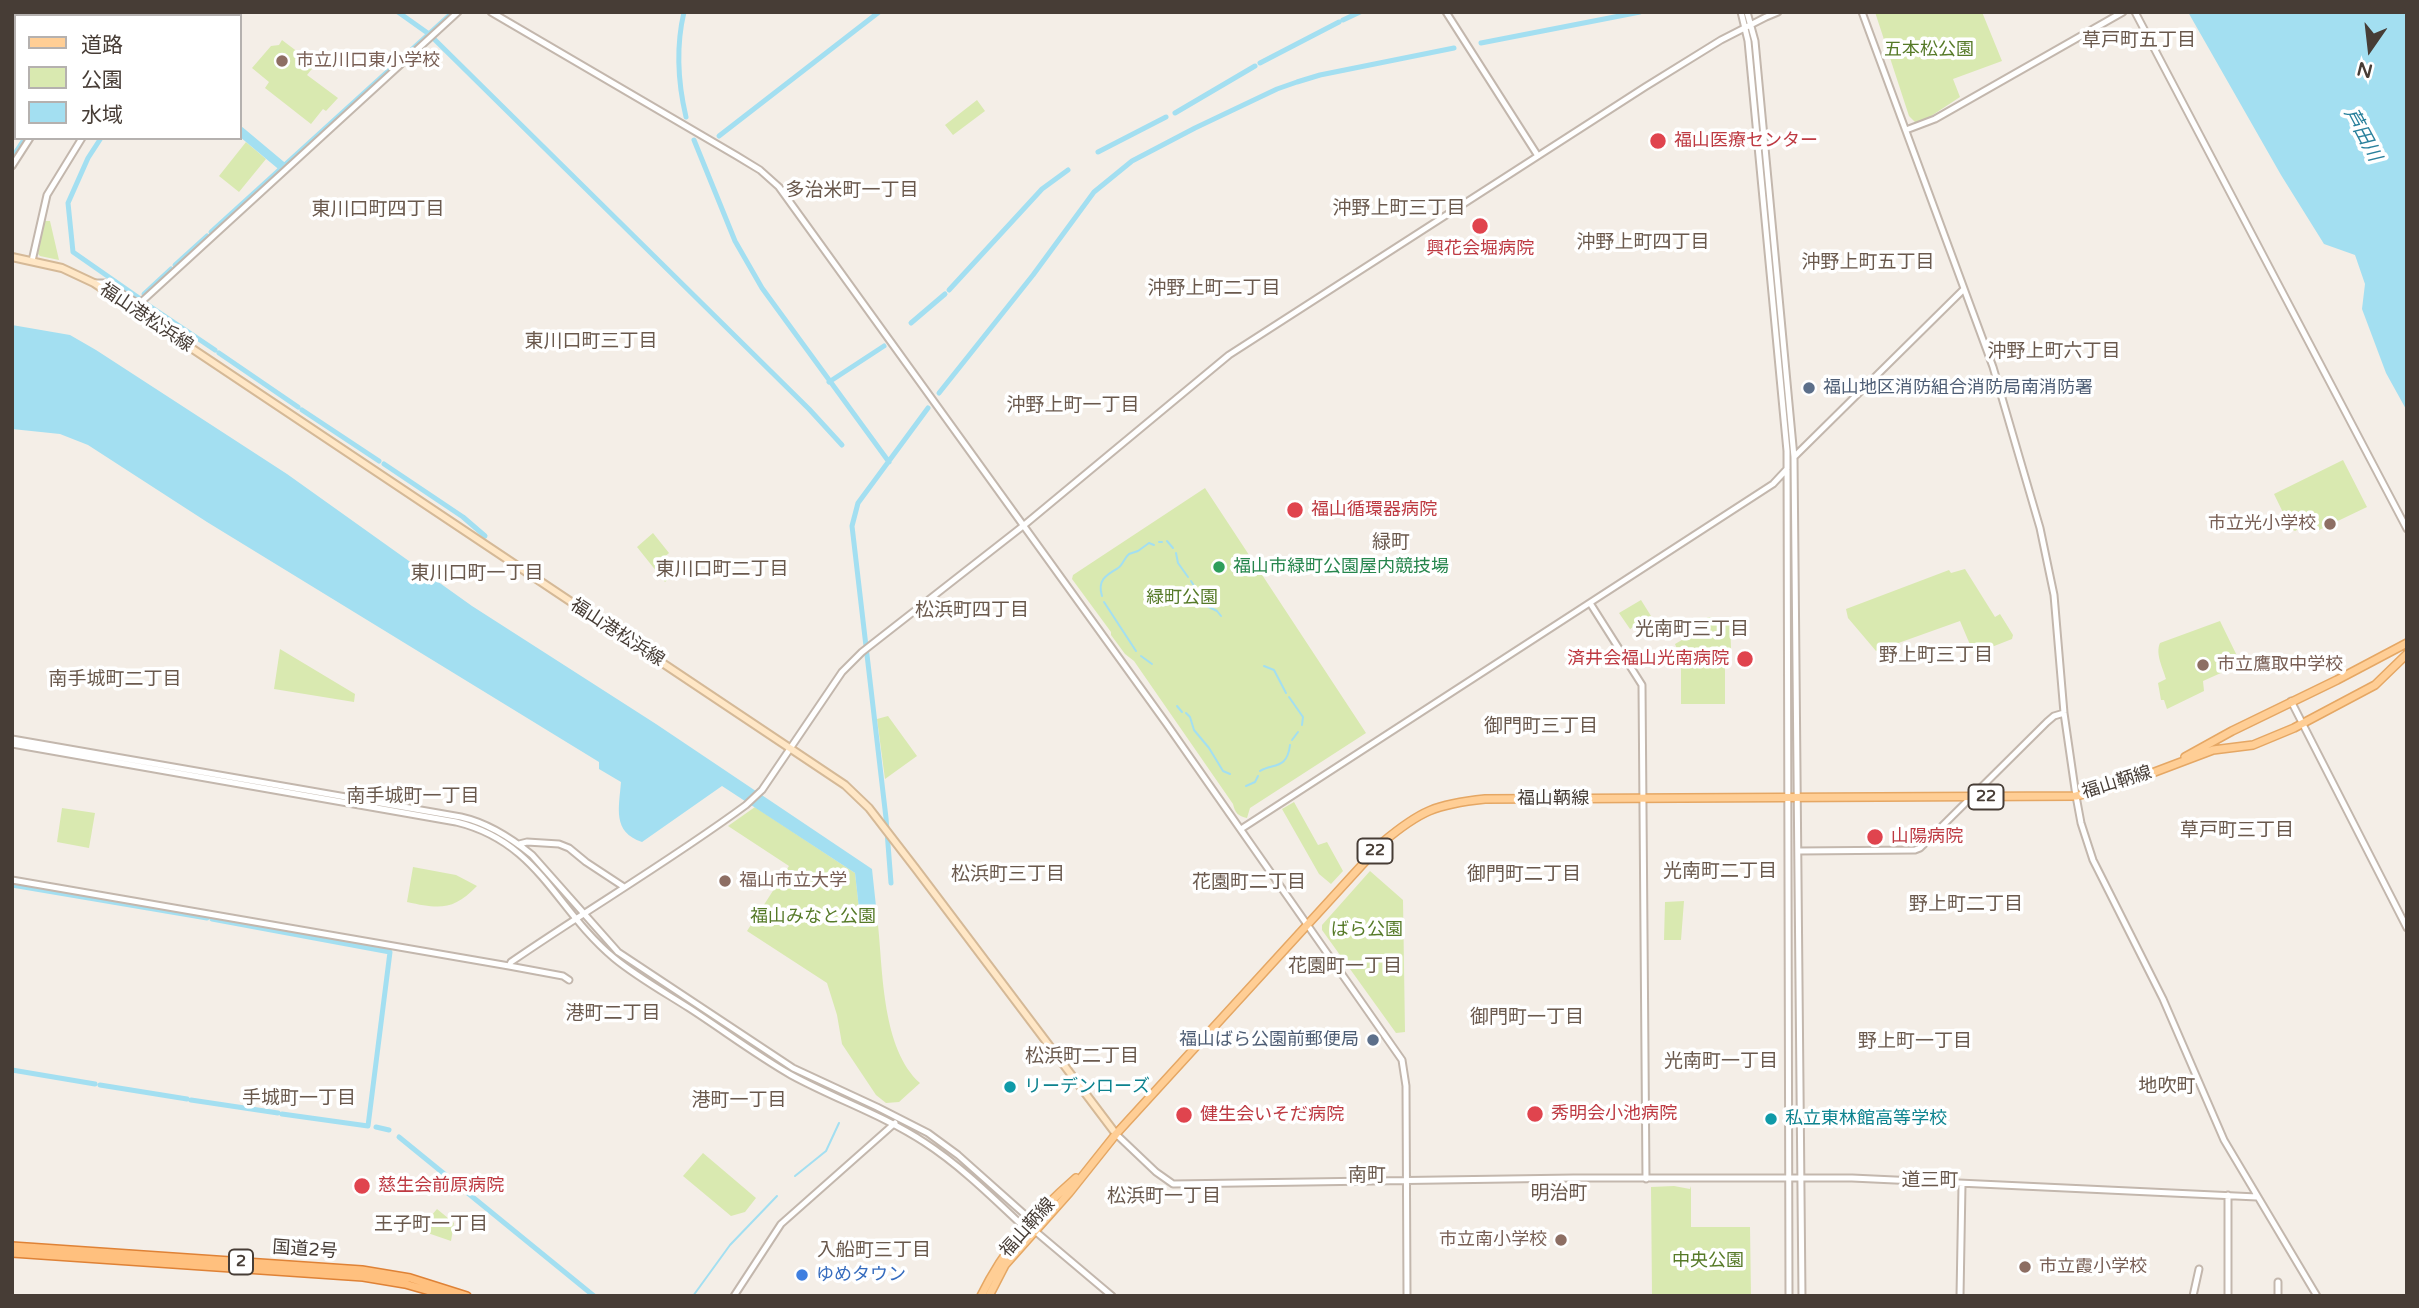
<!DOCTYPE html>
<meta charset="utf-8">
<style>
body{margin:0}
#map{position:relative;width:2419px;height:1308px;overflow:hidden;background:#f4eee7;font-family:"Varela Round","Noto Sans JP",sans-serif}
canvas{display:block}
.frame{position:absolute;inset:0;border:14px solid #473d36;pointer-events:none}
.legend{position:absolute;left:14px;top:14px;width:228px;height:126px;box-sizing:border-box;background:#fff;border:2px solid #b5b1af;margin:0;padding:9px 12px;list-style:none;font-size:21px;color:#473d36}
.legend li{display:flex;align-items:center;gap:14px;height:35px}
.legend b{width:35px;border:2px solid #b5b1af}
.north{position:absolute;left:2335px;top:14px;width:70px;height:70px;-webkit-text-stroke:5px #fff;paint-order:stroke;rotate:194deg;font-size:19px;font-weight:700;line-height:28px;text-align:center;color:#473d36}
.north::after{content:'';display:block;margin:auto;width:24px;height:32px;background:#473d36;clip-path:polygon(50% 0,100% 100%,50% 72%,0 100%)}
</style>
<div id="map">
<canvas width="2419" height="1308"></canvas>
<div class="frame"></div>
<ul class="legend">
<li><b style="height:9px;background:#ffce95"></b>道路</li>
<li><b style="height:19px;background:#d9e9b0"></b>公園</li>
<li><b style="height:19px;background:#a3dff1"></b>水域</li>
</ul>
<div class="north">N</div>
</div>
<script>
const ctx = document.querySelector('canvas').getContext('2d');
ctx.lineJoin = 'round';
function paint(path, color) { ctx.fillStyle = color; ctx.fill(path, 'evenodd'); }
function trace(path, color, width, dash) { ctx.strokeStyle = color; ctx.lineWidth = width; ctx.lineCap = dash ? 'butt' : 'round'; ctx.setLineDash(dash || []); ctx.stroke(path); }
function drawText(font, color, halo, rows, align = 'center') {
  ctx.font = font + ' "Varela Round","Noto Sans JP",sans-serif'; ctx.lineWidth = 7; ctx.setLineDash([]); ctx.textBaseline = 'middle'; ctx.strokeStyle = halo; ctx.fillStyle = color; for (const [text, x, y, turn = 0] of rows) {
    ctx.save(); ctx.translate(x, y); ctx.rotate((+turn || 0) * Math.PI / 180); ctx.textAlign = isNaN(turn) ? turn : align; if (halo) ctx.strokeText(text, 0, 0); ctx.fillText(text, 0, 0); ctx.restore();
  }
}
paint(new Path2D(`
 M1875 12H1982L2002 61 1953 79 1960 97 1922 122H1915L1909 116Z
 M282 40 315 65 307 75 338 98 326 111 323 109 311 124 265 88 269 82 252 68 271 46 279 45Z
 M977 100 985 111 953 135 945 125Z
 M246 142 266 159 239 192 219 176Z
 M44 221H50L59 260 40 256 38 254Z
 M2343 460 2367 507 2319 530 2314 521 2295 531 2291 529 2274 494Z
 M1205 488 1366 733 1250 808 1247 818C1238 816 1235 813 1233 804L1134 661 1125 654 1111 635V632L1072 579 1073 575Z
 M653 533 669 553 659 562 670 577 665 582 637 547Z
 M1965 569 1995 617 2000 614 2013 635 2012 639 1974 654 1960 621 1876 651 1848 618 1846 609 1949 570 1951 573Z
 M1641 600 1651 616 1630 629 1619 613Z
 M1708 617H1730L1731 649H1725V704H1681V659L1675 644 1687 637 1685 632Z
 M2220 621 2241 664 2203 681 2204 691 2167 709 2164 700H2161L2158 683 2166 679C2163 668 2155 654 2160 643Z
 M280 649 355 694 354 702 274 689Z
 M888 716 917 756 885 779 877 719Z
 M1294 802 1318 845 1327 842 1343 871 1331 884 1319 874 1282 809Z
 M755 807 855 873 861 926 878 925C883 972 882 1049 920 1083L899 1102 886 1103 876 1095 842 1044 837 1015 827 983 747 931 789 866 728 826Z
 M62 808 95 813 89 848 57 842Z
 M413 867 456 875 477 886C453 911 439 909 407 902Z
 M1370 871 1403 900 1405 1032 1396 1033 1322 930V925Z
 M1684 901 1681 940H1664L1665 902Z
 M703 1153 756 1198 745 1212 731 1216 683 1176Z
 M1674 1186 1690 1189 1691 1186V1227H1750L1751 1296 1652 1295 1651 1187Z
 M437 1209 454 1223 451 1241 419 1230Z`), '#d9e9b0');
paint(new Path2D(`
 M2188 12H2407V411L2386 373 2362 309 2365 284 2355 255 2324 244 2281 175Z
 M12 325 70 335 96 350 287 474 472 606 656 724 872 869 878 925 861 927 855 873 722 786 642 842C612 832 619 808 621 782L599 769V762L207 522 88 445 60 434 12 429Z`), '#a3dff1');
trace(new Path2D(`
 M1167 541 1173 548
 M1159 542H1162
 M1176 553 1178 563 1188 577
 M1191 581 1199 594
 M1102 596C1097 580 1106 575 1118 568 1123 565 1124 558 1129 554L1138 551 1149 543 1154 545
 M1202 599 1205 605 1217 611 1221 616
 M1104 602 1136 651
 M1141 656 1152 664
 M1264 666 1274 670 1286 693
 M1289 697 1303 717 1302 725
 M1177 706 1182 712
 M1186 713 1190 717 1194 730 1209 748 1223 771 1230 774
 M1292 740 1298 732
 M1260 771C1273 763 1287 770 1290 745
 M1246 786 1255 782 1258 776
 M795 1176 826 1151 839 1123
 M693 1296 730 1245 777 1196`), '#a3dff1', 2);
trace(new Path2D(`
 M398 12 429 34 809 409 842 445
 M684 12C676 46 678 83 686 117
 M103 16 105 12
 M181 16 183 12
 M1343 20 1360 12
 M1481 43 1640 12
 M1260 63 1339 22
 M1175 113 1255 66
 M719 136 879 12
 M101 138 88 158 68 203 73 252 139 298
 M694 140 735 241 762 288 889 462
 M1098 152 1166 117
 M12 158 25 138
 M211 232 453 12
 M175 265 207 236
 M949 290 1042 189 1068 170
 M144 294 171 269
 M145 303 215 350
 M911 323 945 294
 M219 353 298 407
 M829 382 884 346
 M939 393 1033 275 1094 192 1132 161 1195 128 1277 89 1297 82 1320 75 1454 48
 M302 410 379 461
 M384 464 463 517 485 536
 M891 883 886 818 852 526 858 503 928 408
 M12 885 207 918
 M212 919 390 952 368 1126 282 1114
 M12 1070 95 1084
 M100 1085 187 1099
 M191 1100 278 1113
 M376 1127 389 1130
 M399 1137 594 1296`), '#a3dff1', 5);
trace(new Path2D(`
 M240 131 283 167`), '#a3dff1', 9);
const tertiary = new Path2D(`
 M491 12 737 156 760 170 779 187 1166 723 1402 1060 1406 1086 1407 1296
 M1446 12 1538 156
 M1741 12 1748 41 1787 451 1789 1296
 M1747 12 1755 41 1794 457 1802 1296
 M1862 12 1993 367 2040 528 2054 595 2064 713 2076 796 2081 823 2093 860 2163 999 2224 1140 2317 1296
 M2135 12 2407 529
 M106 16 109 12
 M162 16 164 12
 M1906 130 1935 119 2123 12
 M12 166 30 138
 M32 261 47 195 82 138
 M94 283H105L139 304 458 12
 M139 304 156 317 157 325
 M1794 457 1964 289
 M1590 603 1642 685 1646 1179
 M2291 701 2407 928
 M12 739 461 817C488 823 510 837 532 855L618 952 793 1068 877 1107 928 1133 958 1155 1031 1220 1032 1224
 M12 744 456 822C539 842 555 909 614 958 637 977 664 992 689 1008 723 1030 756 1055 791 1075 835 1099 883 1115 924 1142 961 1166 993 1198 1025 1228L1035 1231 1112 1296
 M1241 829 1773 484 1787 469
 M519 844 527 842 559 844 569 848 586 862 624 887
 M1799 851 1915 850 1920 848 2047 722 2054 716 2064 713
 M12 880 509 966 563 976 569 980
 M509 966 511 962C588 909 670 861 746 805L762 790 842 672 862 652 1023 526 1229 355 1645 87 1721 40 1766 17 1778 12
 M1116 1134 1156 1172 1173 1184 1574 1178H1852L2257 1197
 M734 1296 781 1224 895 1123
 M1960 1296 1962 1185
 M2193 1296 2199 1269
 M2228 1296V1195
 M2278 1296V1282`);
const secondary = new Path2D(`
 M12 257 62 268 94 283 845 785 869 808 916 869 1116 1134`);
const primary = new Path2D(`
 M2185 757 2232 731 2337 680 2407 643
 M981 1296C1005 1247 1035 1214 1076 1178
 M989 1296 1005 1265 1069 1193 1116 1134 1383 842C1420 811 1436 804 1485 799L2076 796 2115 787 2213 750 2253 745 2294 728 2375 685 2407 654`);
const trunk = new Path2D(`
 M12 1246 362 1270 410 1278 467 1296
 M12 1253 363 1277 405 1284 447 1296`);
trace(tertiary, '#c3b7ad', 9);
trace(secondary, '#d5b997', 10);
trace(primary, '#e5a764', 10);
trace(trunk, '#df8236', 10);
trace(tertiary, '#fff', 5);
trace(secondary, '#ffe7c6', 6);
trace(primary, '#ffce95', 7);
trace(trunk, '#ffc07e', 7);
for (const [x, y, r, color] of [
 [282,61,7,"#8d6e63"],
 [1658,141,9,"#e0444e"],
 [1480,226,9,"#e0444e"],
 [1809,388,7,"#5c6f8a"],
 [1295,510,9,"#e0444e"],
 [2330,524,7,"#8d6e63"],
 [1219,567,7,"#2e9e5b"],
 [1745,659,9,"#e0444e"],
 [2203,665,7,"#8d6e63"],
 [1875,837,9,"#e0444e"],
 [725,881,7,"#8d6e63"],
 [1373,1040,7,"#5c6f8a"],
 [1010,1087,7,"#0f9aa8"],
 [1535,1114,9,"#e0444e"],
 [1184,1115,9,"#e0444e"],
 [1771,1119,7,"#0f9aa8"],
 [362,1186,9,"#e0444e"],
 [1561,1240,7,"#8d6e63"],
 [2025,1267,7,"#8d6e63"],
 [802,1275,7,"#3f7fe0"]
]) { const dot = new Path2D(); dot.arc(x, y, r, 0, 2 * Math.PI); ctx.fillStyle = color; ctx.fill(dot); trace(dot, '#fff', 2.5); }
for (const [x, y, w] of [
 [1986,797,35],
 [1375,851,35],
 [241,1262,24]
]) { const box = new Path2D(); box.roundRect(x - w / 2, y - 12.5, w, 25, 5); ctx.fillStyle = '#fff'; ctx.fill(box); trace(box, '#473d36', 2); }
drawText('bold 16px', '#473d36', null, [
 ["22",1986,797],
 ["22",1375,851],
 ["2",241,1262]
]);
drawText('18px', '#567a28', '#fff', [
 ["五本松公園",1929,50],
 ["緑町公園",1182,598],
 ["福山みなと公園",813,917],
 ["ばら公園",1367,930],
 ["中央公園",1708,1261]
]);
drawText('18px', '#785e54', '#fff', [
 ["市立川口東小学校",296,61],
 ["市立光小学校",2316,524,"right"],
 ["市立鷹取中学校",2217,665],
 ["福山市立大学",739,881],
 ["市立南小学校",1547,1240,"right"],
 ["市立霞小学校",2039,1267]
], 'left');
drawText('18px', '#be3a42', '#fff', [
 ["福山医療センター",1674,141],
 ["興花会堀病院",1480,249,"center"],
 ["福山循環器病院",1311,510],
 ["済井会福山光南病院",1729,659,"right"],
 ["山陽病院",1891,837],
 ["秀明会小池病院",1551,1114],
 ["健生会いそだ病院",1200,1115],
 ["慈生会前原病院",378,1186]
], 'left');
drawText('18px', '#473d36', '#fff', [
 ["福山港松浜線",146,318,34],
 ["福山港松浜線",617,633,33],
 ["福山鞆線",2117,783,-17],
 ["福山鞆線",1553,799],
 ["福山鞆線",1028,1228,-48],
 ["国道2号",305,1250,4]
]);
drawText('18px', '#4e5e75', '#fff', [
 ["福山地区消防組合消防局南消防署",1823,388],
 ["福山ばら公園前郵便局",1359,1040,"right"]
], 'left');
drawText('18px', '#27864d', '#fff', [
 ["福山市緑町公園屋内競技場",1233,567]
], 'left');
drawText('18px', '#0d838f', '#fff', [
 ["リーデンローズ",1024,1087],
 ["私立東林館高等学校",1785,1119]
], 'left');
drawText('18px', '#366cbe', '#fff', [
 ["ゆめタウン",816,1275]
], 'left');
drawText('19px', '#6a594d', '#fff', [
 ["草戸町五丁目",2139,41],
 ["多治米町一丁目",852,191],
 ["沖野上町三丁目",1399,209],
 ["東川口町四丁目",378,210],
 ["沖野上町四丁目",1643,243],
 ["沖野上町五丁目",1868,263],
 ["沖野上町二丁目",1214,289],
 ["東川口町三丁目",591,342],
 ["沖野上町六丁目",2054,352],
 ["沖野上町一丁目",1073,406],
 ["緑町",1391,543],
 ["東川口町二丁目",722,570],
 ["東川口町一丁目",477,574],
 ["松浜町四丁目",972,611],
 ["光南町三丁目",1692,630],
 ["野上町三丁目",1936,656],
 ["南手城町二丁目",115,680],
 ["御門町三丁目",1541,727],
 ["南手城町一丁目",413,797],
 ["草戸町三丁目",2237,831],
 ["光南町二丁目",1720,872],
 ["松浜町三丁目",1008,875],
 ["御門町二丁目",1524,875],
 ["花園町二丁目",1249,883],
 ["野上町二丁目",1966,905],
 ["花園町一丁目",1345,967],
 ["港町二丁目",613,1014],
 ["御門町一丁目",1527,1018],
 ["野上町一丁目",1915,1042],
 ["松浜町二丁目",1082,1057],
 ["光南町一丁目",1721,1062],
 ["地吹町",2167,1087],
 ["手城町一丁目",299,1099],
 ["港町一丁目",739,1101],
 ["南町",1367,1176],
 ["道三町",1930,1181],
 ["明治町",1559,1194],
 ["松浜町一丁目",1164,1197],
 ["王子町一丁目",431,1225],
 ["入船町三丁目",874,1251]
]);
drawText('italic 19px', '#29809c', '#fff', [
 ["芦田川",2362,135,62]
]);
</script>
